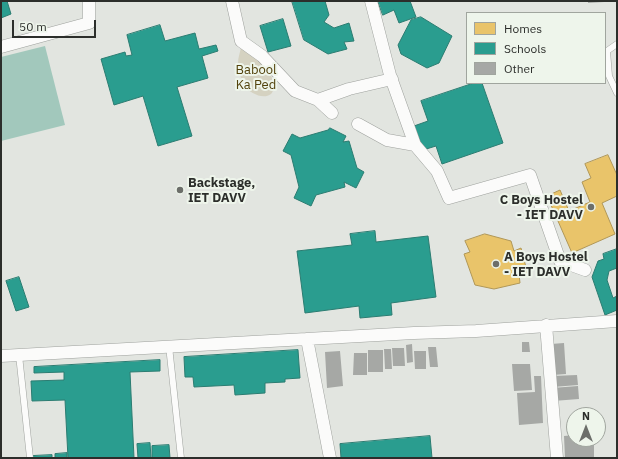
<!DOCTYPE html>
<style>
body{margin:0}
#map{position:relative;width:618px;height:459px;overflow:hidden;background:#e2e5e0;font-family:"IBM Plex Sans",sans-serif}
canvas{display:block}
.frame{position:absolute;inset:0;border:2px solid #2c2e2b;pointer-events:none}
.legend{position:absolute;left:466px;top:12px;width:140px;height:72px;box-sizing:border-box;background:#eef5eb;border:1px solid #a0a59e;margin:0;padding:5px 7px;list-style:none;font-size:12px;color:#2c2e2b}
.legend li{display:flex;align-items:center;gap:8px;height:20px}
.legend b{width:20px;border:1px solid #a0a59e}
.north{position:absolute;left:566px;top:407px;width:40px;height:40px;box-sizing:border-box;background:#eef5eb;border:1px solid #a0a59e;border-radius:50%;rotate:0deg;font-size:11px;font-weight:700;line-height:16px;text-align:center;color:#2c2e2b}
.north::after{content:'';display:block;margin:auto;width:14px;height:18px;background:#6c6e6a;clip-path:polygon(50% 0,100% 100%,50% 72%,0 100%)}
.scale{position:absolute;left:12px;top:20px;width:84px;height:18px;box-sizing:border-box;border:2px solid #2c2e2b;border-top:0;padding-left:5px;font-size:12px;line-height:14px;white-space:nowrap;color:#2c2e2b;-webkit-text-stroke:3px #eef5eb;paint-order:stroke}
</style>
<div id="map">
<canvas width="618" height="459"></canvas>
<div class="frame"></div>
<ul class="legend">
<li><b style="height:11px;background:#e9c46a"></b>Homes</li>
<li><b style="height:11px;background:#2a9d8f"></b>Schools</li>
<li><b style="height:11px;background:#a6a8a5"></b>Other</li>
</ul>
<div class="north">N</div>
<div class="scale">50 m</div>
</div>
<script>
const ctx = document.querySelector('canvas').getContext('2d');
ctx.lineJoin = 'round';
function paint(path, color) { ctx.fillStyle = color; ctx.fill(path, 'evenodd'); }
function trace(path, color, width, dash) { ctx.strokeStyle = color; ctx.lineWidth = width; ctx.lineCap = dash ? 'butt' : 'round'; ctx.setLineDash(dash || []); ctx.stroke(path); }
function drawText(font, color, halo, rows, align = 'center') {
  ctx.font = font + ' "IBM Plex Sans",sans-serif'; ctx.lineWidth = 4; ctx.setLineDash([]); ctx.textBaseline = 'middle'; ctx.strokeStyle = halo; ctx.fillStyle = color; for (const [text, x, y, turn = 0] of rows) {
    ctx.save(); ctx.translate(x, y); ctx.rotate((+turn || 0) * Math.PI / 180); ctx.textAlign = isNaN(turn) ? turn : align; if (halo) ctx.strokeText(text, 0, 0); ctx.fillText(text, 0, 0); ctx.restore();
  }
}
paint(new Path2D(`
 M241 48C255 55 273 67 273 85 273 88 274 91 271 94 263 100 250 93 244 86 242 83 238 67 238 63 238 58 240 52 241 48Z`), '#d5d2c1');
paint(new Path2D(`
 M45 46 65 125 1 141V57Z`), '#a2c8bc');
const homes = new Path2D(`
 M608 155 617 175V196L602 203 615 234 572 253 547 196 560 190 569 211 590 202 582 182 591 178 585 164Z
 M485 234 511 241 514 251 521 248 528 275 519 274 520 283 494 289 475 285 464 254 470 252 465 241Z`);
paint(homes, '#e9c46a');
trace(homes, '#b09757', 1);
const schools = new Path2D(`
 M1 1H7L11 14 1 18Z
 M292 1H325L329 15 324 22 334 28 349 23 354 41 344 42 347 49 328 54 304 40Z
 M378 1H410L416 17 399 23 394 10 383 15Z
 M421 17 452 36 439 63 427 68 401 54 398 45 411 20Z
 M283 19 291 46 268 52 260 26Z
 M160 25 165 41 195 33 199 49 216 45 218 51 202 56 208 78 177 87 192 136 158 146 143 96 114 105 101 59 125 52 126 56 132 55 127 35Z
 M474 83H482L503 143 442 164 436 146 423 150 414 126 428 121 421 101Z
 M330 128 346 136 343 142 349 141 357 168 364 172 356 188 344 182 345 187 316 195 311 206 294 198 299 187 291 155 283 151 292 134 300 138 328 130Z
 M375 231 376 242 428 236 436 297 391 303 392 315 360 318 359 306 305 313 297 251 352 245 350 234Z
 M617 249V268L609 271 607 280 613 298 617 296V310L605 315 592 277 598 261 604 259 603 254Z
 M19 277 29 307 16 311 6 281Z
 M298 350 300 378 285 379V382L265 383V393L235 395 234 385 194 387 193 377H185L184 357Z
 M160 360V371L130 372 134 458H68L65 400 32 401 31 381 64 380V372L34 373V367Z
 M430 436 432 458H341L340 444Z
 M150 443 151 458H138L137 444Z
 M169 445 170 458H152V446Z
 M67 453V458H55V454Z
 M52 455V458H32V456Z`);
paint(schools, '#2a9d8f');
trace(schools, '#2b7c71', 1);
paint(new Path2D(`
 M588 1H604V2L588 3Z
 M522 342H529L530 352H522Z
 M564 343 566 374 553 375 551 344Z
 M412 344 413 362 407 363 406 345Z
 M428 347H436L438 367H430Z
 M392 348H404L405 366H393Z
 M384 349H391L392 369H385Z
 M368 350H383V372H368Z
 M340 351 343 386 327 388 325 352Z
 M414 351H426V369H415Z
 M354 353H367V375H353Z
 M512 364H530L532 390 514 391Z
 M577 375 578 385 553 387 552 376Z
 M534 376H541L543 423 519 425 517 393 535 392Z
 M578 386 579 399 553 401 552 388Z
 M574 435V439H594V458H565L564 436Z`), '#a6a8a5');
const service = new Path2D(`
 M617 44 607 51 609 76 617 93
 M169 346 181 458
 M19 355 30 458`);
const minor = new Path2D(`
 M232 1 241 41 262 56 295 91 318 100 349 89 392 79
 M371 1 390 75 415 145 437 171 449 198 530 175 560 261 585 270
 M1 47 89 23V1
 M318 100 332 113
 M358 124 387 140 415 145
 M546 325 557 458
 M307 339 330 458
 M1 356 414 333 476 331 617 321`);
trace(service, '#9ea19d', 7);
trace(minor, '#9ea19d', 13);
trace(service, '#fbfbfa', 6);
trace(minor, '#fbfbfa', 12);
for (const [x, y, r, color] of [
 [180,190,4,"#6c6e6a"],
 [591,207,4,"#6c6e6a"],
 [496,264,4,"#6c6e6a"]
]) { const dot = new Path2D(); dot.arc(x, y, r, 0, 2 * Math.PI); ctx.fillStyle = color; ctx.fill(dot); trace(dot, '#eef5eb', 1.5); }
drawText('13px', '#52420c', '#eef5eb', [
 ["Babool",256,70],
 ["Ka Ped",256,85]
]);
drawText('bold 13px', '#2c2e2b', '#eef5eb', [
 ["Backstage,",188,183],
 ["IET DAVV",188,198],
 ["C Boys Hostel",583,200,"right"],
 ["- IET DAVV",583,215,"right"],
 ["A Boys Hostel",504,257],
 ["- IET DAVV",504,272]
], 'left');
</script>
